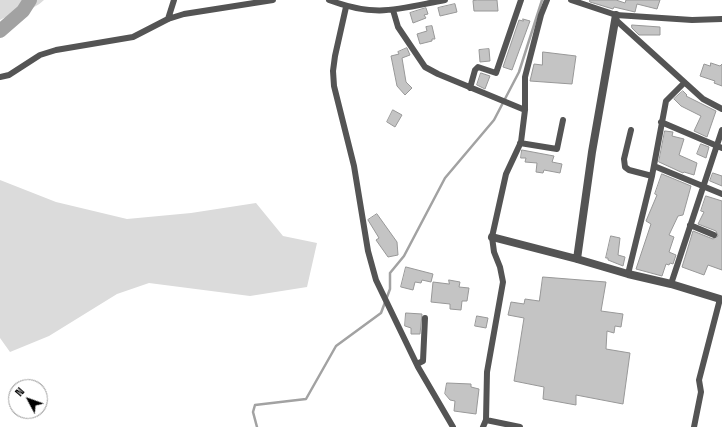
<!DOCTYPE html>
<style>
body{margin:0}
#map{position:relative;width:722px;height:427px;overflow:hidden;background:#fff;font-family:"Space Grotesk",sans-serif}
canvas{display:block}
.north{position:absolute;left:8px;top:379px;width:40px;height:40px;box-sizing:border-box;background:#fff;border:1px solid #999;border-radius:50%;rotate:311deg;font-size:11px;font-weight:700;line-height:16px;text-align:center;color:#000}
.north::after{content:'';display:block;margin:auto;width:14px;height:18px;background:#000;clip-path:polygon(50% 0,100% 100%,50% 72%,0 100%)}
</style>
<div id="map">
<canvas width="722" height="427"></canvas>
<div class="north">N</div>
</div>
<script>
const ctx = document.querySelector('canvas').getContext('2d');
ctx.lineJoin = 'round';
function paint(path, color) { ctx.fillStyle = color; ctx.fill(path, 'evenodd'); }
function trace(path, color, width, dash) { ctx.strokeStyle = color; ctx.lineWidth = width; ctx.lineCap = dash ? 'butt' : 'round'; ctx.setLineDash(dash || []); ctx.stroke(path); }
paint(new Path2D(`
 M0 0H44C32 12 15 12 0 20Z
 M0 180 56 202 127 219 191 213 256 203 283 236 317 243 307 287 250 296 149 283 117 294 49 336 10 352 0 338Z`), '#dbdbdb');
trace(new Path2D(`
 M257 427 253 412 255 405 306 399 336 346 381 313 390 289V273L404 256 445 178 494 120 519 72 542 0`), '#a2a2a2', 2.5);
trace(new Path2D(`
 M0 31 23 11 30 0`), '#a2a2a2', 14);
const building = new Path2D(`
 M478 0H497L498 11H474L473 1Z
 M590 0H616L625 3 626 0H660L657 9 637 4 635 12 614 7 613 9 590 2Z
 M455 4 457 12 440 16 438 8Z
 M426 8 428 14 424 15 426 18 413 23 410 13Z
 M523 19 530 21 512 70 503 67 519 20 523 21Z
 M632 25 660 27V35H639L632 28Z
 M432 26 435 39H432V41L420 44 417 34 427 31 426 27Z
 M407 48 410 55 402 58 406 82 412 88 405 95 397 86 391 56 399 54 398 52Z
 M489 49 490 61 480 62 479 50Z
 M543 52 576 56 572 84 530 81 534 64 542 65Z
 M711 63 720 66 722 64V86L714 83 715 81 700 76 704 64 710 66Z
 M481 73 490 76 485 89 477 85Z
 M683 91 687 95 686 96 716 111 707 137 694 131 701 116 681 106 674 99Z
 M393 110 402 115 395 127 387 122Z
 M665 131 673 132 672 136 684 139 679 155 697 163 694 175 684 172 683 173 659 162Z
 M701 144 709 147 706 158 697 154Z
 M522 150 554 156 552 162 562 164 560 173 544 170 543 173 536 172 537 163 525 162 526 158H521Z
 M713 173 722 176V186L710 181Z
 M662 174 691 186 683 215 678 216 669 235 674 237 669 252 676 255 673 264 670 263 669 265 666 264 662 276 636 269 651 224 646 221 657 195 655 194Z
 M706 196 722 201V270L708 265 704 275 682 267 693 231 713 239 718 236 716 231 698 224 704 212 701 211Z
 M377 214 397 242 398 255 388 257 376 240 379 238 368 220Z
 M611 236 620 238 618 255 625 257 623 266 608 260V258H606Z
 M406 267 433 274 431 282 422 280 421 283 415 282 413 290 401 287Z
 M543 277 606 282 601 311 623 314 621 327 615 326 614 333 607 331 606 349 630 353 623 404 576 395V405L543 399 544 387 514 381 524 318 508 315 511 302 524 304 525 299 539 301Z
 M449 280 460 282 459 287 469 288 467 301H462L461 310 450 309V304L431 302 433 282 449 284Z
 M406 313 422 314 420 334H411V328L405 326Z
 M477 316 488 318 486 328 475 326Z
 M447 383 471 384V387L479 389 476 414 454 411 455 401 450 400 445 394Z`);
paint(building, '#c4c4c4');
trace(building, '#989898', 1);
trace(new Path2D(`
 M329 0C376 18 398 9 445 0
 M571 0 616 15 692 20 722 19
 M346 7 335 56 333 71 334 86 354 166 368 251 376 280 418 367 453 427
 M393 10 398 27 425 67 438 74 525 110
 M168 19 174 0
 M617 21 703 99 722 109
 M0 77 9 75 40 55 56 50 133 37 168 19 184 14 273 0
 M470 88 475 70 478 67 496 73 521 0
 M661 122 722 148
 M631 130 624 159 625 167 629 170 652 176
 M520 143 557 149 563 120
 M654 166 722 194
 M690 225 714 235
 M628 274 652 176 666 101 684 83
 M671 284 722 130
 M417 364 423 361 425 318
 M486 420 520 427
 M483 427 486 420 487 372 503 282 500 267 494 252 492 237 506 174 521 142 525 110V77L541 15 547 0
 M694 427 701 392 699 380 720 299 722 300`), '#545454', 6);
trace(new Path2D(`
 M492 237 577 259 628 274 671 284 720 299
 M577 259 592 152 616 15`), '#545454', 8);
</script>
